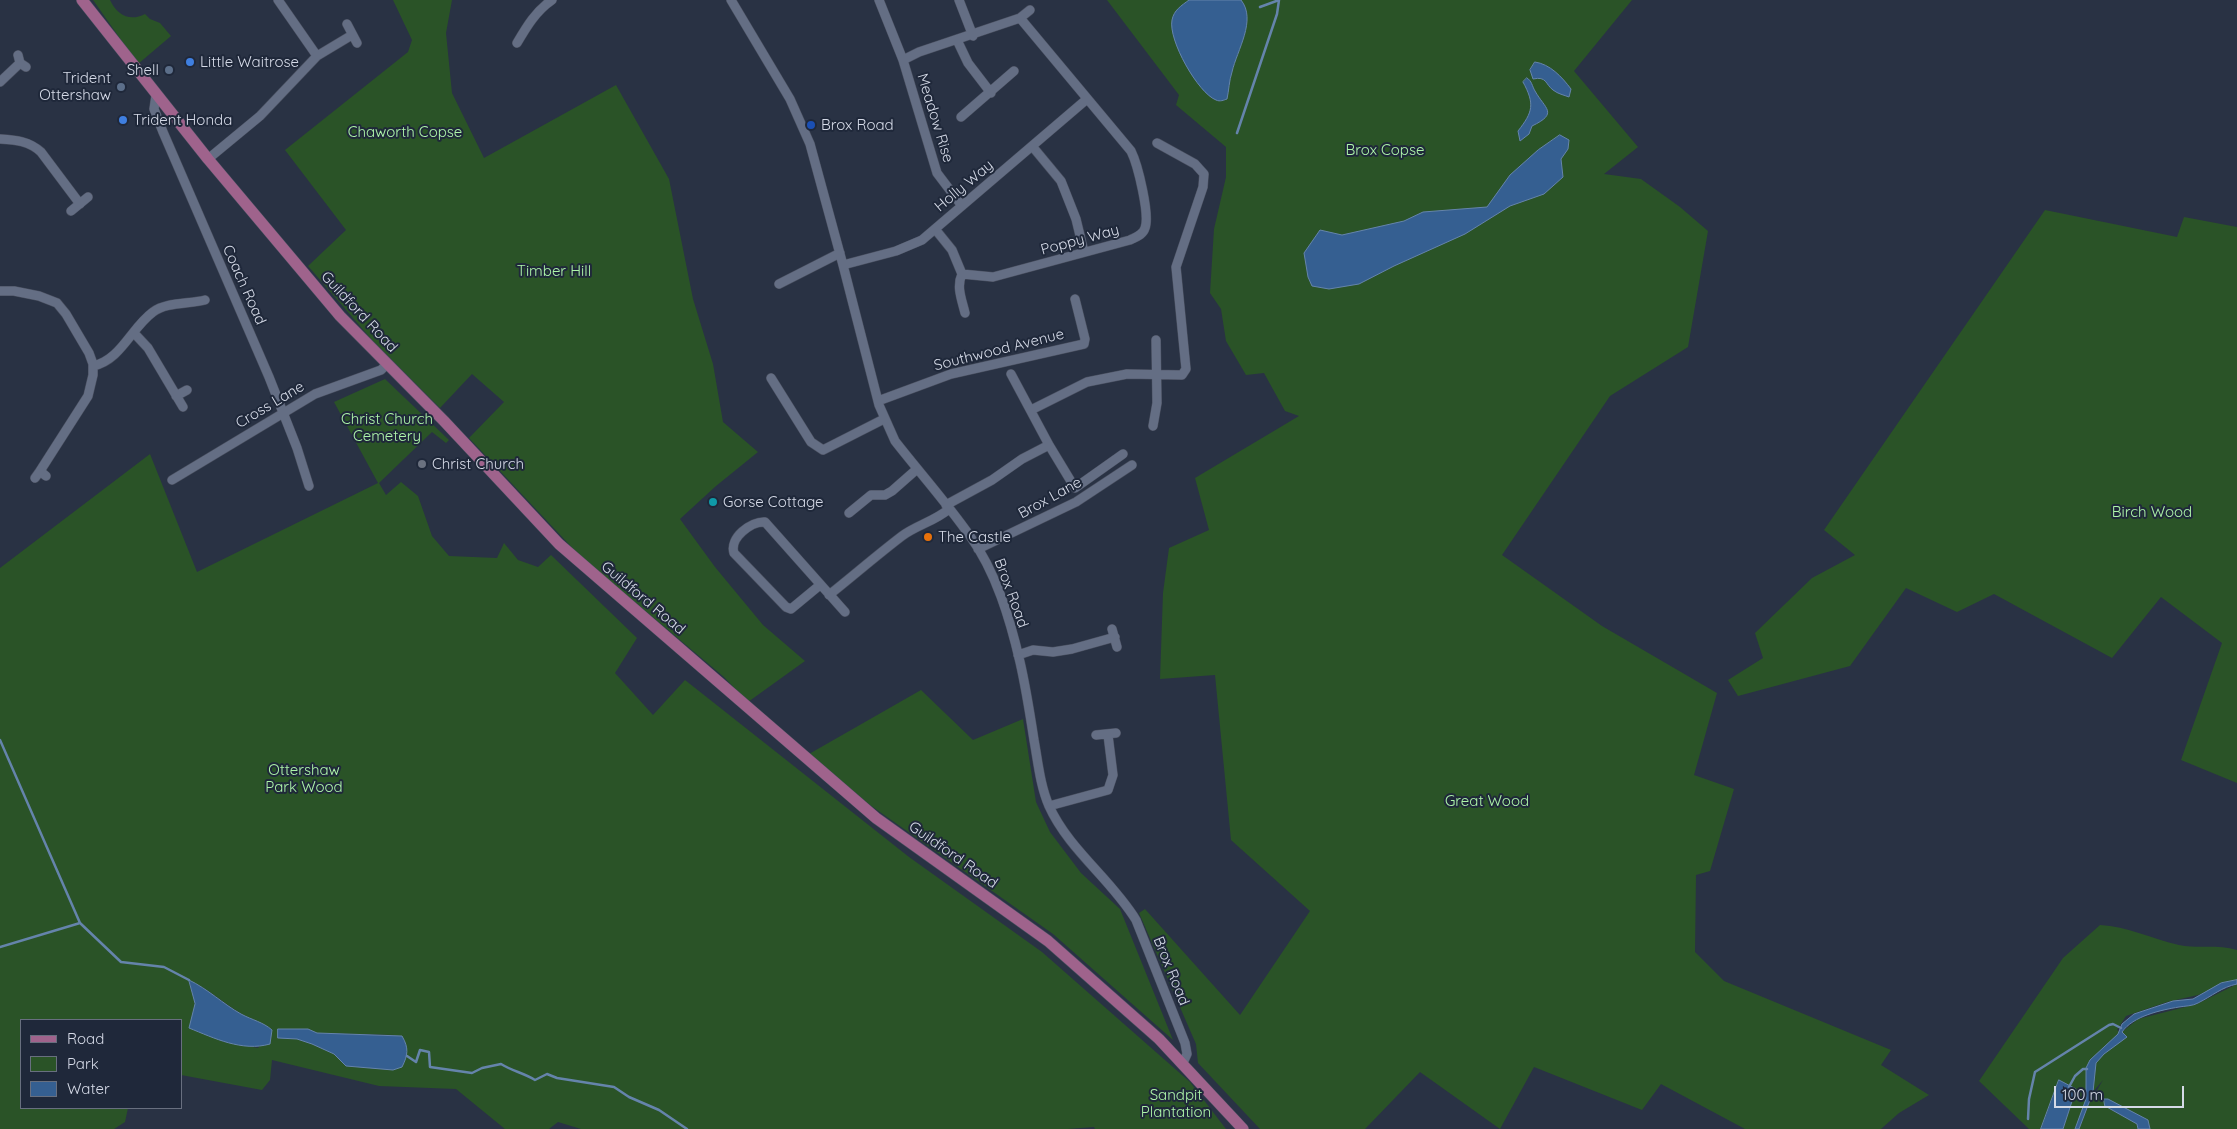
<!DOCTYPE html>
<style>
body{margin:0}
#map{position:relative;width:2237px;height:1129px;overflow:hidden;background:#293244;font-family:Quicksand,sans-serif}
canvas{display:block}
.legend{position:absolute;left:20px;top:1019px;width:162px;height:90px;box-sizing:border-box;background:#1f283a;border:1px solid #686f7f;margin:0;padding:6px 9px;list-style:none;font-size:15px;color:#d5dae7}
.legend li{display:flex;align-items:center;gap:10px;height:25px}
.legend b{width:25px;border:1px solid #686f7f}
.scale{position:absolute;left:2054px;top:1086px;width:130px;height:22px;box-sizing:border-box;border:2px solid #d5dae7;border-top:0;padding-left:6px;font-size:15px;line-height:18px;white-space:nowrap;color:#d5dae7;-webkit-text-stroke:4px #1f283a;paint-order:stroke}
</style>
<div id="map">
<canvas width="2237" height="1129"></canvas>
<ul class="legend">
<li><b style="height:6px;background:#9f638c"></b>Road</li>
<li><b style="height:14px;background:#2a5327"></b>Park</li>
<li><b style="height:14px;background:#355f91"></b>Water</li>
</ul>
<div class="scale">100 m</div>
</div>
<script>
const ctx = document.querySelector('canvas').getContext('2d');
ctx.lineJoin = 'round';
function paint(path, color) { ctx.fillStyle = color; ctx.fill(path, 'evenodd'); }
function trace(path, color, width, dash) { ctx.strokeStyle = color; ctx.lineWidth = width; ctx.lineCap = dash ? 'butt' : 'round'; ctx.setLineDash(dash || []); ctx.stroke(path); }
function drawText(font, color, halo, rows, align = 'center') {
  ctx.font = font + ' Quicksand,sans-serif'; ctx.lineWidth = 4; ctx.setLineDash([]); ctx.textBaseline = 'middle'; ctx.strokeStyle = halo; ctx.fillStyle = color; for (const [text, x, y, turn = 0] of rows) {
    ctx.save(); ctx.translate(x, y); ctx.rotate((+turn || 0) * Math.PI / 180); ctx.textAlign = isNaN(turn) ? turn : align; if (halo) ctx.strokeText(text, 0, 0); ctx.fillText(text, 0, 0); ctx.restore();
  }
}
paint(new Path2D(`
 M93 0H110C117 15 130 22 145 14L150 19 160 23 171 36 138 64Z
 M393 0H452L446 33 452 93 484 158 616 85 669 179 693 299 713 364 723 422 758 452 716 486 680 519 715 567 763 625 805 661 748 702 724 677 580 556 469 438 504 402 472 374 440 408 372 340 308 266 346 230 285 150 408 52 412 40Z
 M1107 0H1632L1574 71 1638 147 1604 174 1641 179 1680 207 1708 231 1688 347 1610 396 1502 555 1602 626 1717 693 1694 775 1734 789 1710 871 1696 875 1695 952 1724 981 1891 1050 1881 1065 1929 1095 1899 1113 1881 1129H1745L1661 1084 1642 1110 1534 1067 1500 1129 1420 1072 1365 1129H1260L1198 1063 1196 1044 1139 913 1145 909 1240 1015 1310 911 1231 840 1215 675 1160 679 1163 593 1169 548 1209 530 1195 478 1299 416 1285 411 1264 373 1246 375 1226 341 1221 309 1210 293 1214 229 1226 177V147L1176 105 1179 95Z
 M2045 210 2177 237 2184 217 2237 227V783L2181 760 2222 643 2161 597 2112 658 1994 594 1957 612 1906 588 1850 666 1738 696 1728 680 1763 658 1755 633 1812 578 1855 555 1824 530Z
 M385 379 449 440 446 443 432 432 379 483 386 495 401 482 418 496 432 536 449 556 497 558 504 543 518 560 538 567 551 555 637 638 615 673 653 715 685 680 909 857 1042 952 1190 1082 1226 1129H1095L1094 1127 1068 1129H581L558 1122 549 1129H505L456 1089 379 1086 272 1060 270 1080 262 1090 181 1075V1020H21V1108H128L125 1122 114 1129H0V568L150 454 197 572 378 483 334 402ZM189 981C208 988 223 1003 240 1013 251 1020 262 1022 272 1030L258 1048 225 1042 189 1028 195 1004ZM279 1029H308L317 1033 394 1035 393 1070 346 1066 334 1054 312 1044 297 1039 278 1038Z
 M921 690 973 740 1023 719 1036 802 1050 832 1081 873 1120 909 1173 1040 1053 934 870 805 809 754Z
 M2100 925C2127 926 2152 939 2179 945 2198 949 2218 944 2237 950V980L2198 995 2167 1002 2126 1016 2117 1030 2124 1035 2122 1032 2138 1019 2197 1004 2237 984V1129H2150L2148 1120 2136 1114 2105 1106 2137 1124 2138 1129H2079L2090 1102 2103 1080 2093 1092 2075 1129H2063L2076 1089 2059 1080 2041 1129H2029L1979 1081 2063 958Z`), '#2a5327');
const water = new Path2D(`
 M1189 0H1241C1257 20 1237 50 1232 72 1229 81 1229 90 1227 99 1224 100 1220 102 1216 100 1198 93 1168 40 1172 20 1174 10 1181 6 1189 0Z
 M1535 62C1550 64 1562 77 1571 89L1569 97C1564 95 1558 94 1553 90 1545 84 1547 76 1533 79L1530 70Z
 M1527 78C1532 81 1532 86 1535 91 1545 109 1559 113 1532 126L1529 134 1520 141 1518 131C1533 112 1535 104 1523 82Z
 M1560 135 1569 140 1568 149 1561 159 1563 177 1544 194 1510 206 1465 234 1394 266 1359 284 1329 289 1312 286 1308 277 1304 253 1320 230 1342 235 1404 221 1423 212 1487 207 1510 175 1538 150Z
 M189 980C208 989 223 1004 241 1014 252 1020 263 1022 272 1030L270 1044C242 1052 214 1038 189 1028L195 1004Z
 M2237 980V984C2222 987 2212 996 2198 1003 2193 1006 2185 1006 2179 1007 2161 1010 2133 1016 2122 1032L2127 1037 2104 1054 2096 1063 2093 1092 2079 1129H2075L2086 1099V1068L2090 1060 2118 1034 2122 1024 2134 1014 2173 1001 2193 999 2221 983Z
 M278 1029H308L317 1033 402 1036C409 1048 408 1055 402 1067L393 1070 346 1066 334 1054 312 1044 297 1039 278 1038Z
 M2059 1080 2076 1089 2063 1129H2041Z
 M2104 1099H2108L2148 1120 2150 1129H2138L2137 1124 2105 1106Z`);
paint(water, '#355f91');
trace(water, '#6584ab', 1);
trace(new Path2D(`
 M1237 133 1277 14 1279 0 1260 7
 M0 740 80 923 121 962 164 967 189 980
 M0 947 80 923
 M407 1056 416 1062 420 1050 429 1052 430 1067 472 1073 482 1068 501 1064C512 1071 524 1073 535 1080L547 1074 557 1078 614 1087 629 1097 659 1110 687 1129
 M2069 1087 2075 1076 2083 1069H2087
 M2028 1119 2029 1099 2035 1072 2109 1025 2113 1024 2121 1028`), '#6584ab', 2.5);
const minor = new Path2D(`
 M278 0 317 56
 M731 0 790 99 810 144 843 265 879 405 895 441C920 473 947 503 970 536 996 572 1010 619 1020 662 1026 688 1030 714 1034 740 1038 762 1040 785 1049 806 1069 850 1111 879 1136 920L1185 1043 1187 1054 1183 1063
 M879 0 903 60 937 173 962 206
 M959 0 973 36
 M1020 18 1030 10
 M347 24 357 43
 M957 40 968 63 991 93
 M517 43C527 26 536 11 552 0
 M18 55 20 63 26 67
 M903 60 919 52 1020 18 1131 151C1138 165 1150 215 1145 228 1143 235 1136 237 1130 240L993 277 962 274 952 250 935 229
 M0 82 20 63
 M156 95 154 109 163 132 269 377 297 448 309 486
 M961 117 1014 71
 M0 139C16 140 29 141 41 152L80 204
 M1032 146 1061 181 1076 219 1084 252
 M208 159 260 116 317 56 352 35
 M71 211 88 197
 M843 265 896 251 922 240 1087 99
 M962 274C956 287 962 300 965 313
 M779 284 840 253
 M0 291H14L39 296 57 303 66 314 89 353 93 364V375L88 396 40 471
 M134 333 148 348 183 407
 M93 366C121 360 131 328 153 312 166 302 189 304 205 300
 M771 378 811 442 823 450 884 419
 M176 396 187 390
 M878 401 951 374 1084 344 1085 339 1075 299
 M1031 410 1087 382 1127 374 1182 375 1186 369 1176 267 1203 187 1204 174 1195 164 1157 143
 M1153 426 1157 403 1156 340
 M1049 445 1075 488 1123 454
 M35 478 40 471 46 476
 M172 480 315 394 381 370 387 364
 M946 505 992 480 1022 459 1049 445 1011 374
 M849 513 871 495H885L892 491 917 469
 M978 549 1076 502 1132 465
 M820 585 791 609 786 607 734 553C729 538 751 521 765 522L845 612
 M829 595C853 576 877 555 902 536 917 525 935 521 949 509
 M1112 629 1117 647
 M1018 655 1033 650 1053 652 1072 649 1115 637
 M1096 735 1116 733
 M1049 806 1108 790 1113 775 1108 735`);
const major = new Path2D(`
 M82 0 208 159 340 316 444 421 559 544 876 818 1048 941 1159 1039 1243 1129`);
trace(minor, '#494f5f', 10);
trace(major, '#494f5f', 12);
trace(minor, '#646e84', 9);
trace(major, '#9f638c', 11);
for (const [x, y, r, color] of [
 [190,62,5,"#3f7fe0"],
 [169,70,5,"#5c6f8a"],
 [121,87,5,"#5c6f8a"],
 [123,120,5,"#3f7fe0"],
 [811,125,5,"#1a4fb4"],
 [422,464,5,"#6b7280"],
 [713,502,5,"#0f9aa8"],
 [928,537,5,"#e8710a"]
]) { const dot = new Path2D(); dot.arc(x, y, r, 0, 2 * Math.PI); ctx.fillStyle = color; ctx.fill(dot); trace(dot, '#1f283a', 2); }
drawText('15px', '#d5dae7', '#1f283a', [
 ["Little Waitrose",200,62],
 ["Shell",159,70,"right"],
 ["Trident",111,78,"right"],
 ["Ottershaw",111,95,"right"],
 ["Trident Honda",133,120],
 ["Brox Road",821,125],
 ["Christ Church",432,464],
 ["Gorse Cottage",723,502],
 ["The Castle",938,537]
], 'left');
drawText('15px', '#d5dae7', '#1f283a', [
 ["Meadow Rise",935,118,73],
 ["Holly Way",964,186,-40],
 ["Poppy Way",1080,240,-15],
 ["Coach Road",244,285,66],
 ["Guildford Road",359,312,47],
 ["Southwood Avenue",999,350,-14],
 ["Cross Lane",270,405,-31],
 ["Brox Lane",1050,498,-29],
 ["Brox Road",1011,593,70],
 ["Guildford Road",643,598,40],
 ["Guildford Road",953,855,35],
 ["Brox Road",1171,971,68]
]);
drawText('15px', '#aef5a9', '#1f283a', [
 ["Chaworth Copse",405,132],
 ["Brox Copse",1385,150],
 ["Timber Hill",554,271],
 ["Christ Church",387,419],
 ["Cemetery",387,436],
 ["Birch Wood",2152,512],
 ["Ottershaw",304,770],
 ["Park Wood",304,787],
 ["Great Wood",1487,801],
 ["Sandpit",1176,1095],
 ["Plantation",1176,1112]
]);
</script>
